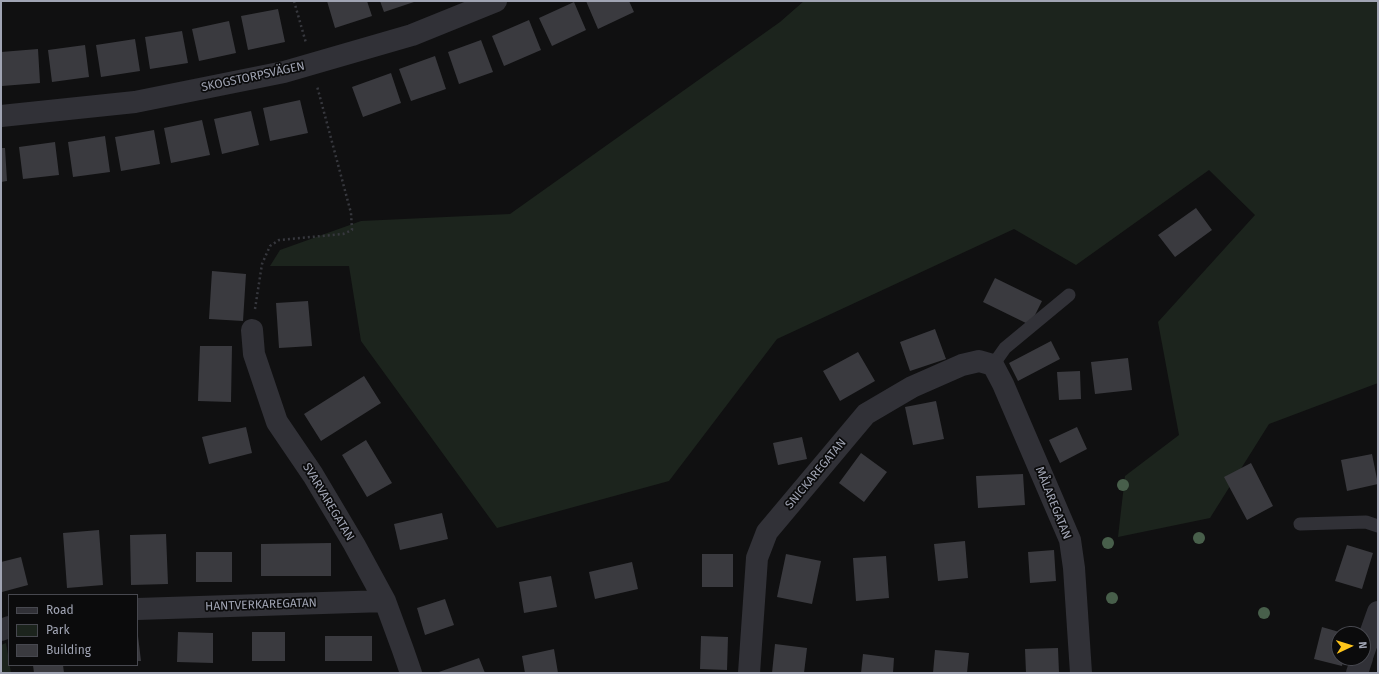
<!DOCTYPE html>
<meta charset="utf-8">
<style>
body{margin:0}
#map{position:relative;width:1379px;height:674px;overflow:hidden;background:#101011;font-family:"Fira Sans",sans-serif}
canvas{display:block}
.frame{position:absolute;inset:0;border:2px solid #a0a4b3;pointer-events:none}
.legend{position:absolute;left:8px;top:594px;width:130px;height:72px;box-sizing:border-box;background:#0b0b0c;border:1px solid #47484f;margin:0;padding:5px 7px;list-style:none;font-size:12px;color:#a0a4b3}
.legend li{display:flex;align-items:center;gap:8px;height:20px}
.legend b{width:20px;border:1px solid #47484f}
.north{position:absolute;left:1331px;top:626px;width:40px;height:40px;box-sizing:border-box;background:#0b0b0c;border:1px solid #47484f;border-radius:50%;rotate:86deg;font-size:11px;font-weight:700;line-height:16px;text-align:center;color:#a0a4b3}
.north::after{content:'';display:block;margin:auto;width:14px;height:18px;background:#ffc51a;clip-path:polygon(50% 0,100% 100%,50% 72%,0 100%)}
</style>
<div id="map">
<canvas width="1379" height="674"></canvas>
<div class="frame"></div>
<ul class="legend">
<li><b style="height:5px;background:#313137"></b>Road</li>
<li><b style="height:11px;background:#1c241d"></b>Park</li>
<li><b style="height:11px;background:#3a3a3f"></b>Building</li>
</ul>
<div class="north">N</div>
</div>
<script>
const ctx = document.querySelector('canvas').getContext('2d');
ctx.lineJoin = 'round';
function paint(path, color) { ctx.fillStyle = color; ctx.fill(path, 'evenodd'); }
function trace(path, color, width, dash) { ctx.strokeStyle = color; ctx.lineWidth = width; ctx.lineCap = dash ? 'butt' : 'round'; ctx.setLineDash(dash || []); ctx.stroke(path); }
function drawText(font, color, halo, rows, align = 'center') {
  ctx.font = font + ' "Fira Sans",sans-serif'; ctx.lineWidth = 3.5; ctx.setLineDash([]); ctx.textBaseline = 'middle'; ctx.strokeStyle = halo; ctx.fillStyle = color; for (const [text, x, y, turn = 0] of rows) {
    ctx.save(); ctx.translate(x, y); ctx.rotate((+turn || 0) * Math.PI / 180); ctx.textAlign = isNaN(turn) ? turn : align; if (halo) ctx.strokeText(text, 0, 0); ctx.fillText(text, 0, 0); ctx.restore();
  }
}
paint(new Path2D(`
 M804 1H1378V383L1269 424 1210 518 1118 537 1125 476 1179 435 1158 322 1255 215 1209 170 1076 265 1014 229 777 339 669 481 497 528 361 341 349 266H270L280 250 361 221 510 214 780 22Z
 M6 643 11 673H1V645Z`), '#1c241d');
paint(new Path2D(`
 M327 1H367L372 16 335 28Z
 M380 1H417L384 12Z
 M586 1H629L634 12 598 29Z
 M574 2 586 30 552 46 539 18Z
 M278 9 285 42 248 50 241 16Z
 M529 20 541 50 504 66 492 36Z
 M229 21 236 53 199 61 192 29Z
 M182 31 188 63 150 69 145 37Z
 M135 39 140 71 101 77 96 45Z
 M481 40 493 72 459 84 448 52Z
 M85 45 89 77 52 82 48 50Z
 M38 49 40 83 2 86 1 52Z
 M435 56 446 89 411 101 399 69Z
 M391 73 401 103 363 117 352 87Z
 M300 100 308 133 270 141 263 108Z
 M251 111 259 145 222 154 214 119Z
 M202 120 210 155 171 163 164 128Z
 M154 130 160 164 121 171 115 137Z
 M105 136 110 172 73 177 68 142Z
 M55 142 59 175 23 179 19 147Z
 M1 148H5L7 181 1 182Z
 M1196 208 1212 230 1175 257 1158 235Z
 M212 271 246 274 243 321 209 319Z
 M995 278 1042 301 1030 325 983 302Z
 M308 301 312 346 279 348 276 303Z
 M935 329 946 359 910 371 900 342Z
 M1051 341 1060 359 1018 381 1009 363Z
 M200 346H232L231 402 198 401Z
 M858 352 875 381 840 401 823 371Z
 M1128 358 1132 390 1095 394 1091 362Z
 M1080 371 1081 399 1059 400 1057 372Z
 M364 376 381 403 321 441 304 414Z
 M936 401 944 439 913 445 905 407Z
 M246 427 252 453 209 464 202 437Z
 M1077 427 1087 449 1060 463 1049 440Z
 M802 437 807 459 778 465 773 443Z
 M366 440 392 483 367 497 342 455Z
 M861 453 887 472 864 502 839 483Z
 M1372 454 1378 484 1347 491 1341 460Z
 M1251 463 1273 506 1247 520 1224 477Z
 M1023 474 1025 505 978 508 976 476Z
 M442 513 448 539 400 550 394 524Z
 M99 530 103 585 67 588 63 533Z
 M166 534 168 584 131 585 130 535Z
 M965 541 968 578 938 581 934 544Z
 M331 543V576H261V544Z
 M1347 545 1373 553 1362 589 1335 581Z
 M1054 550 1056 581 1030 583 1028 552Z
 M196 552H232V582H196Z
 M702 554H733V587H702Z
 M786 554 821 561 812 604 777 597Z
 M886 556 889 598 856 601 853 558Z
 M21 557 28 585 2 592 1 586V562Z
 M632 562 638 589 595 599 589 572Z
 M551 576 557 607 524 613 519 582Z
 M445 599 454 625 425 635 417 608Z
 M1322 627 1346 634H1339V658H1344L1342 666 1314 659Z
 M178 632 213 633V663L177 662Z
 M252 632H285V661H252Z
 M137 636H138L141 661H137Z
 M325 636H372V661H325Z
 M701 636 728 637 727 670 700 669Z
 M775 644 807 648 804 673H772Z
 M1058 648 1059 673H1026L1025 649Z
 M554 649 558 673H525L522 656Z
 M935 650 969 653 967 673H933Z
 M863 654 894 658 893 673H861Z
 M479 658 485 673H436Z
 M33 665H63L64 673H34Z`), '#3a3a3f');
trace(new Path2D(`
 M294 1 306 43
 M255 309 262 264 270 246 279 240 343 234 352 230 351 213 317 86`), '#37383e', 2.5, [2, 3]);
trace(new Path2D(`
 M993 365 1005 348 1069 295
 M1300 524 1366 522 1378 526`), '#313137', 13);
trace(new Path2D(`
 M1 116 135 102 284 72 412 35 496 1
 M252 330 254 354 277 422 313 475 354 544 385 601 403 650 411 673
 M137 609 385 601
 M1 630 9 627
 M1363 654 1378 612
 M749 673 757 558 767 532 866 414 912 387 962 365 979 361 993 365 1003 384 1070 540 1074 568 1081 673
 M1357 673 1362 658`), '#313137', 22);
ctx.fillStyle = '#485f4b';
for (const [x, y] of [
 [1123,485],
 [1199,538],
 [1108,543],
 [1112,598],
 [1264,613]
]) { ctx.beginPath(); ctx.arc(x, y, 6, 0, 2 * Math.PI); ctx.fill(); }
drawText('12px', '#a0a4b3', '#0b0b0c', [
 ["SKOGSTORPSVÄGEN",253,77,-12],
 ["SNICKAREGATAN",816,474,-50],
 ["SVARVAREGATAN",328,502,59],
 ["MÅLAREGATAN",1053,503,68],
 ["HANTVERKAREGATAN",261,605,-2]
]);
</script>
